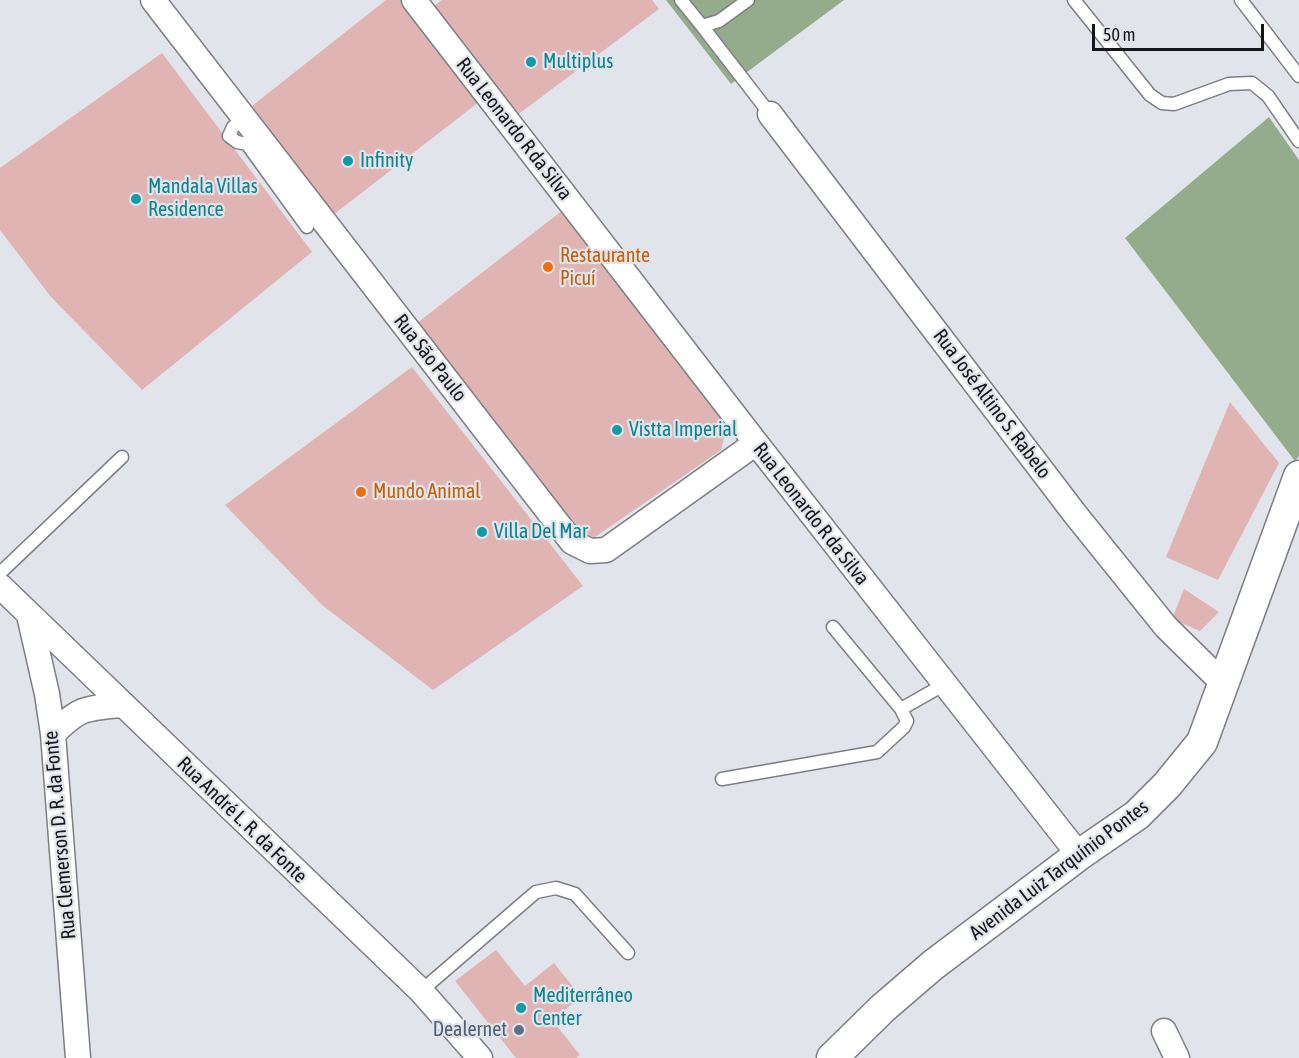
<!DOCTYPE html>
<meta charset="utf-8">
<style>
body{margin:0}
#map{position:relative;width:1299px;height:1058px;overflow:hidden;background:#e1e4eb;font-family:"Asap Condensed",sans-serif}
canvas{display:block}
.scale{position:absolute;left:1092px;top:24px;width:172px;height:27px;box-sizing:border-box;border:3px solid #151619;border-top:0;padding-left:8px;font-size:18px;line-height:21px;white-space:nowrap;color:#151619;-webkit-text-stroke:4px #e1e4eb;paint-order:stroke}
</style>
<div id="map">
<canvas width="1299" height="1058"></canvas>
<div class="scale">50 m</div>
</div>
<script>
const ctx = document.querySelector('canvas').getContext('2d');
ctx.lineJoin = 'round';
function paint(path, color) { ctx.fillStyle = color; ctx.fill(path, 'evenodd'); }
function trace(path, color, width, dash) { ctx.strokeStyle = color; ctx.lineWidth = width; ctx.lineCap = dash ? 'butt' : 'round'; ctx.setLineDash(dash || []); ctx.stroke(path); }
function drawText(font, color, halo, rows, align = 'center') {
  ctx.font = font + ' "Asap Condensed",sans-serif'; ctx.lineWidth = 4.5; ctx.setLineDash([]); ctx.textBaseline = 'middle'; ctx.strokeStyle = halo; ctx.fillStyle = color; for (const [text, x, y, turn = 0] of rows) {
    ctx.save(); ctx.translate(x, y); ctx.rotate((+turn || 0) * Math.PI / 180); ctx.textAlign = isNaN(turn) ? turn : align; if (halo) ctx.strokeText(text, 0, 0); ctx.fillText(text, 0, 0); ctx.restore();
  }
}
paint(new Path2D(`
 M666 0H844L731 84Z
 M1269 117 1299 160V456L1295 461 1125 238Z`), '#94ab8c');
paint(new Path2D(`
 M386 0H401L479 102 333 215 252 106Z
 M442 0H652L659 9 516 116 432 7Z
 M162 53 312 252 142 390 51 297 0 230V168Z
 M563 210 727 425 721 450 595 537 578 534 417 323Z
 M412 367 583 586 433 690 322 605 225 505Z
 M1230 402 1279 463 1218 580 1166 557Z
 M1184 589 1219 612 1200 631 1172 619Z
 M496 950 525 986 554 963 581 997 552 1020 580 1055 576 1058H516L455 981Z`), '#e0b4b2');
const service = new Path2D(`
 M681 0 702 26 719 21 748 0
 M1074 0 1150 95 1162 103 1174 104 1229 84 1252 83 1268 96 1299 141
 M1241 0 1299 76
 M702 26 770 114
 M244 119 233 127 229 136 237 142 247 144 307 227
 M0 573 122 457
 M833 627 901 709 945 684
 M722 779 877 752 904 727 907 721 901 709
 M421 991 536 892 556 888 575 894 628 953`);
const minor = new Path2D(`
 M153 0 572 542 590 551 606 550 756 443
 M414 0 756 443 1079 855
 M770 114 1075 514 1166 627 1224 684
 M0 586 421 991 480 1058
 M29 615 47 694 53 734 78 1058
 M53 734C79 708 85 708 121 705
 M1164 1031 1177 1058`);
const tertiary = new Path2D(`
 M832 1058 883 1008 933 965 1079 855 1137 815 1167 785 1202 742 1299 476`);
trace(service, '#7c7e84', 15);
trace(minor, '#7c7e84', 27);
trace(tertiary, '#7c7e84', 33);
trace(service, '#fff', 12);
trace(minor, '#fff', 24);
trace(tertiary, '#fff', 30);
for (const [x, y, r, color] of [
 [531,62,6,"#0f9aa8"],
 [348,161,6,"#0f9aa8"],
 [136,199,6,"#0f9aa8"],
 [548,267,6,"#e8710a"],
 [617,430,6,"#0f9aa8"],
 [361,492,6,"#e8710a"],
 [482,532,6,"#0f9aa8"],
 [521,1008,6,"#0f9aa8"],
 [519,1030,6,"#5c6f8a"]
]) { const dot = new Path2D(); dot.arc(x, y, r, 0, 2 * Math.PI); ctx.fillStyle = color; ctx.fill(dot); trace(dot, '#e1e4eb', 2); }
drawText('20px', '#0d838f', '#e1e4eb', [
 ["Multiplus",543,62],
 ["Infinity",360,161],
 ["Mandala Villas",148,187],
 ["Residence",148,210],
 ["Vistta Imperial",629,430],
 ["Villa Del Mar",494,532],
 ["Mediterrâneo",533,996],
 ["Center",533,1019]
], 'left');
drawText('20px', '#151619', '#e1e4eb', [
 ["Rua Leonardo R da Silva",514,129,52],
 ["Rua São Paulo",430,358,52],
 ["Rua José Altino S. Rabelo",992,404,53],
 ["Rua Leonardo R da Silva",811,514,52],
 ["Rua André L. R. da Fonte",242,820,44],
 ["Rua Clemerson D. R. da Fonte",60,835,-95],
 ["Avenida Luiz Tarquínio Pontes",1059,870,-37]
]);
drawText('20px', '#c56008', '#e1e4eb', [
 ["Restaurante",560,256],
 ["Picuí",560,279],
 ["Mundo Animal",373,492]
], 'left');
drawText('20px', '#4e5e75', '#e1e4eb', [
 ["Dealernet",507,1030]
], 'right');
</script>
